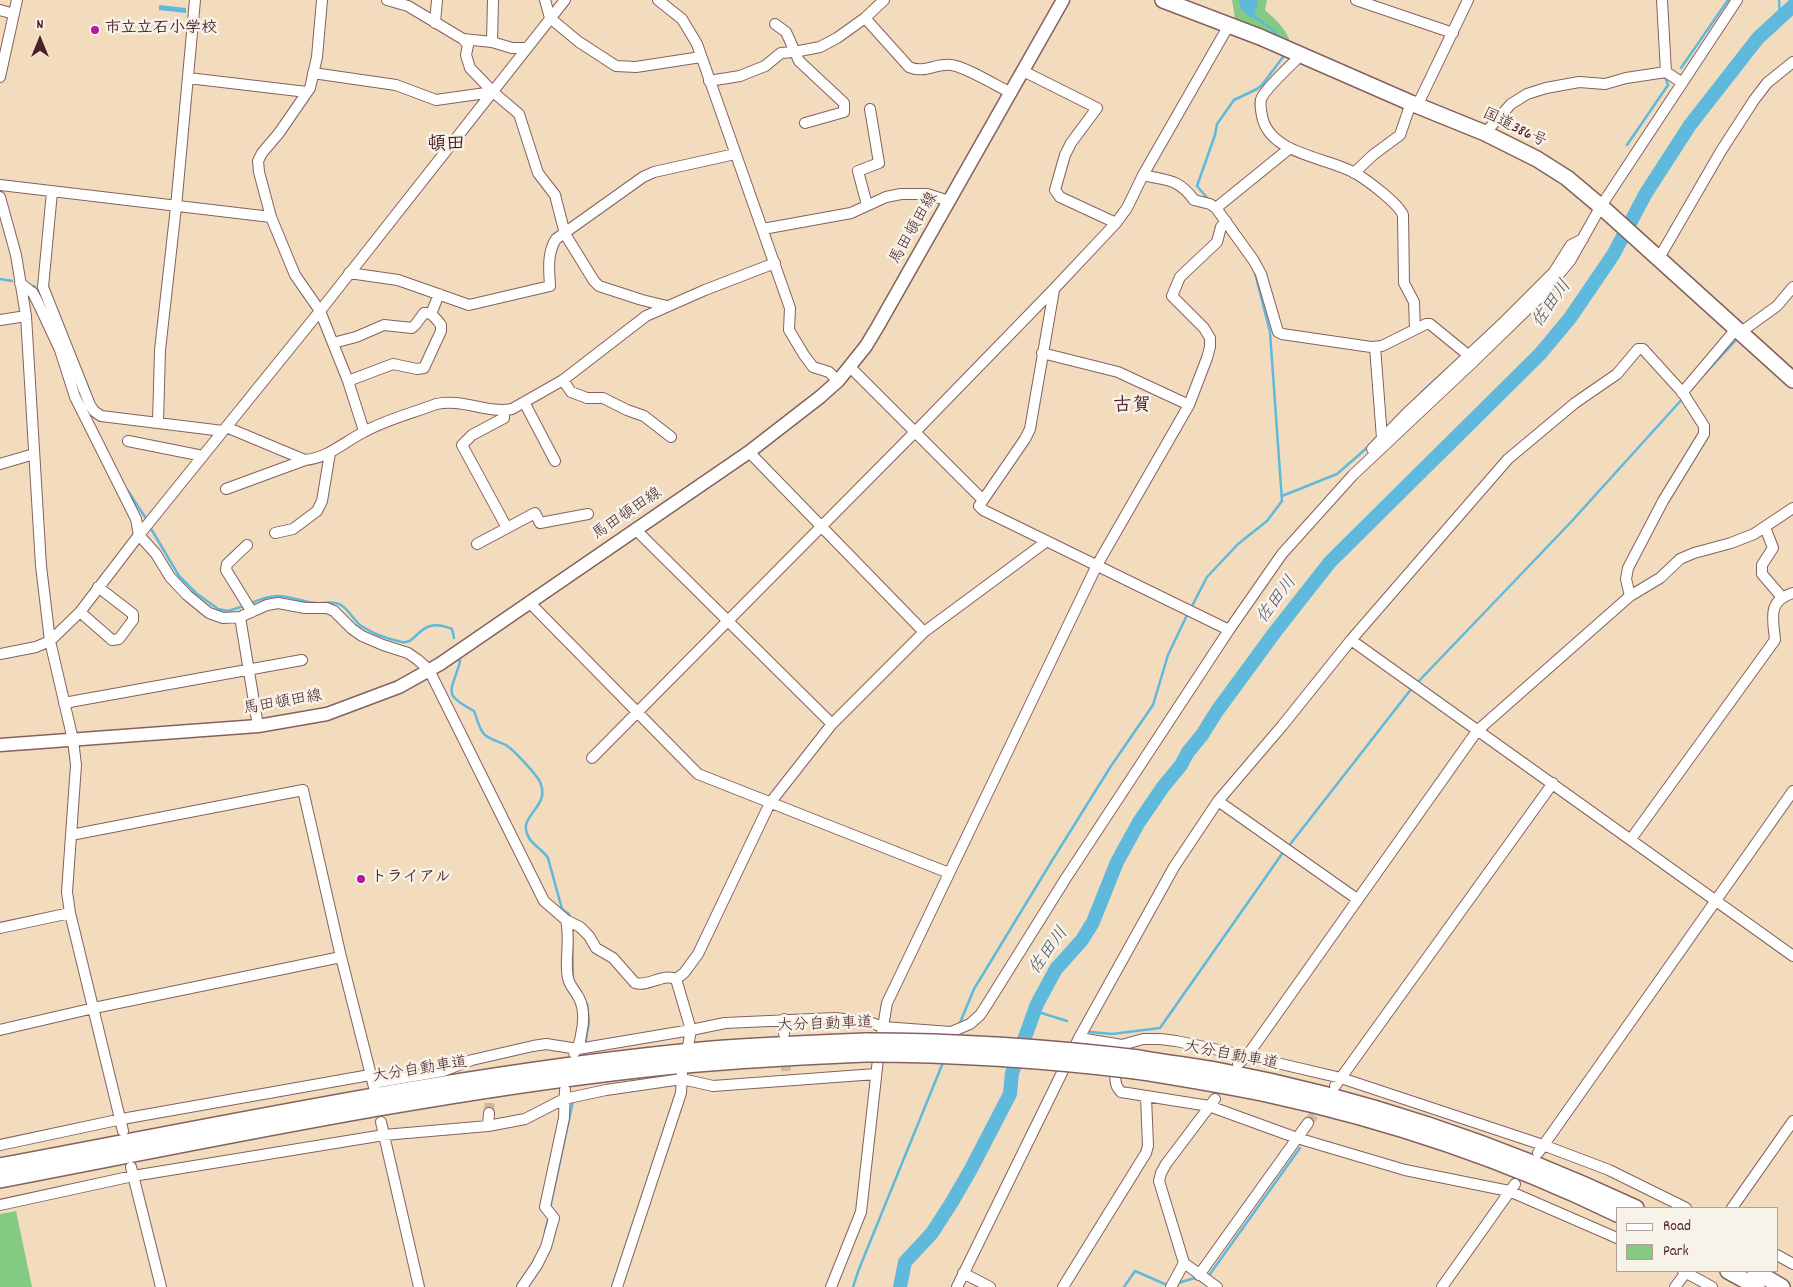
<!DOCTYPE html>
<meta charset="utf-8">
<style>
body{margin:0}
#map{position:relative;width:1793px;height:1287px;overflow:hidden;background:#f3dcbe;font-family:Dekko,sans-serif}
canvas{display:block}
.legend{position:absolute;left:1616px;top:1207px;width:162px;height:65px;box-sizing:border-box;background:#f7f3e8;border:1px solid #b29e9c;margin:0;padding:6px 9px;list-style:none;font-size:15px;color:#4a1f2b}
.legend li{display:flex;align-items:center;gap:10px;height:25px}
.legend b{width:25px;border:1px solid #b29e9c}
.north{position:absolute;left:15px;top:15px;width:50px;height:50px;-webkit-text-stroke:4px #f7f3e8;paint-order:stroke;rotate:0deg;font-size:14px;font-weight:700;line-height:20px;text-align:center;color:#4a1f2b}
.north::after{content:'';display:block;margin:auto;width:18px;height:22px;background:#4a1f2b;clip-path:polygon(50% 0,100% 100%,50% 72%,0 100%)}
</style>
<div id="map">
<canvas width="1793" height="1287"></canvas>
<ul class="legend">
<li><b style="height:6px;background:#fff"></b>Road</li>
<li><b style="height:14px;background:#85ca83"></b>Park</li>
</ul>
<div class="north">N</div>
</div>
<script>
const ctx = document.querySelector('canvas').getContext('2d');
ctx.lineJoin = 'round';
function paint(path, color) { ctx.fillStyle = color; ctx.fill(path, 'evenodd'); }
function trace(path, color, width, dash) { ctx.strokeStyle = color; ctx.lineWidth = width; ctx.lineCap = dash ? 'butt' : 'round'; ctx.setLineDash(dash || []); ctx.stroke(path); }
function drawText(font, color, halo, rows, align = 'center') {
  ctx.font = font + ' Dekko,"Klee One",sans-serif'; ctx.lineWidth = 5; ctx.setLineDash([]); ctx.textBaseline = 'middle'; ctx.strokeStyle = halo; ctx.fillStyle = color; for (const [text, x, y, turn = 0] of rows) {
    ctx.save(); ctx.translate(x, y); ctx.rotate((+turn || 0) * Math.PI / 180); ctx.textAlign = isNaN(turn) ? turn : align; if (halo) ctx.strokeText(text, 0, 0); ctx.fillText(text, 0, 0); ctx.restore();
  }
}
paint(new Path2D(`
 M1232 0H1267L1265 10C1276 20 1289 31 1291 46L1236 24Z
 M16 1211 32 1287H0V1214Z`), '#85ca83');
paint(new Path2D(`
 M1239 0H1258L1256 12 1252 19 1241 9Z
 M159 5 186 8V13L159 10Z`), '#5fb9dc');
trace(new Path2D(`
 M1779 0 1780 19
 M1252 15 1273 30 1280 39
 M1681 68 1728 0
 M1627 145 1668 85 1665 76
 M1209 200 1197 186 1215 135 1217 124 1234 100 1257 89 1262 85 1283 57V54
 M0 279 12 281
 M34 286 39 293
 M1699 380 1737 339
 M1422 392 1444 372
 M128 491 147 520
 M1282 496 1337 474 1369 446
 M150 527 179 576 196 593 218 609 228 611 244 606
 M249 604C258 600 268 596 278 596 290 596 303 602 316 603 325 604 332 600 341 605 349 610 353 619 360 625 371 633 388 639 402 642 418 645 419 615 452 629L454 638
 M1191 608 1207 577 1238 544 1267 521 1282 501 1270 332 1255 273
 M459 659 460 662C451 693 442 694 474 711 477 718 479 730 485 735 491 740 500 742 506 745 514 750 536 774 540 782 552 808 515 815 529 838 534 846 543 850 548 858L562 909 569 914 570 918
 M1416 684 1571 522 1684 397
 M1288 847 1412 688
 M572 925 573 980
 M1035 1011 1067 1021
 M959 1025 974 989 1053 859 1111 766 1153 705 1168 655 1188 613
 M1090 1032 1112 1034 1160 1028 1284 851
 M585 1046 589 1021 587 1004
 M550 1208 573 1101
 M545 1232 549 1216
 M1210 1274 1300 1148
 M1178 1283 1195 1278
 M853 1287 859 1269 944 1060
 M1124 1287 1135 1271 1167 1285`), '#5fb9dc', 2.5);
trace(new Path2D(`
 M900 1287 905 1262 932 1233 952 1202 971 1169 1010 1094 1012 1073 1037 1004 1056 969 1082 940 1093 922 1117 862 1139 822 1163 787 1181 765 1188 752 1202 735 1217 711 1275 632 1330 562 1540 354 1570 318 1613 255 1646 193 1690 125 1758 38 1793 6`), '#5fb9dc', 14);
trace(new Path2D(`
 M785 1052 786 1071
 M489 1113 491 1084
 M1308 1123 1322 1104`), '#d1b6a1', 10, [10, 5]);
const minor = new Path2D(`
 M322 0 317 57 310 88 279 133 262 153 258 161 259 172 271 217 295 275 320 311 348 381 364 431
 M387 0 408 6 463 39 492 42 512 48H526
 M545 0 550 18 579 42 616 66 636 67 701 57
 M658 0 682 19 697 44 790 308 789 330 804 355 813 367 829 372 838 381
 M1356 0 1453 33
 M1662 0 1666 72
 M0 10 14 14
 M865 18 909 67C924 74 936 63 951 65 964 66 997 86 1011 93
 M435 23 437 0
 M775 24 786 32 799 61 844 103V112L805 123
 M463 39 468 45 466 55 470 68 493 92 519 114 538 173 555 195 565 234 594 281 599 286 642 300 667 306
 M492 42 493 0
 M1301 55C1291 65 1268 86 1262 97 1259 102 1261 110 1262 116 1269 154 1326 157 1355 173 1367 180 1398 203 1403 215L1404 283 1414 302 1415 329
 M1023 71 1097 108 1071 143 1065 155 1055 190 1060 197 1116 223
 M313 73 396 85 436 100 493 92
 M0 77 17 0
 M188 78 307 92
 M709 81 740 76 765 66 781 53 794 52 820 47 837 38 865 18 884 0
 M1417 106 1468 0
 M1485 133 1511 104 1527 94 1546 88 1579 82 1605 84 1626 78 1666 72 1681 82
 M1354 173 1373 155 1400 135 1411 103
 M1143 175C1167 181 1178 178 1194 200L1210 204 1216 208 1254 261 1261 274 1278 332 1282 334 1371 347 1382 346 1426 324H1430L1468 355
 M0 185 271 217
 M52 192 43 287 90 405 94 411 101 416 223 431
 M0 197 16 255 26 316 0 320
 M867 205 858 171 879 163 870 109
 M1216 208 1290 148
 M763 229 851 213 886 197 901 194H927L949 201
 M1659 258 1721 151 1754 100 1767 83 1793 62
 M349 273 398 280 469 305 550 286C549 270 547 253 556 239L643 177 654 172 735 154
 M20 283 33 293 39 305 60 350 75 397 136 519 139 535 156 554 170 577 187 595 209 613 223 618 240 617 267 605 278 603 305 608H327L334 611 352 629 362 636 383 645 408 653 418 660 429 670 544 901 566 920 580 927 589 936 596 948 613 958 635 983C649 987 662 973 676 979
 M1054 290 1030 429 1025 439 979 506 983 510 1229 630
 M431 314 439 294
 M26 316 41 566 50 641 73 740 76 765 67 892 70 913 123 1131
 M1741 332 1777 306 1793 287
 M333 343 356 337 384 325 412 328 416 324 424 313C432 312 436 319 441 325V331L424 368 417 369 393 364 348 381
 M1375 347 1382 438
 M1042 353 1118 372 1189 405
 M850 367 983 500
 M563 380 571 392 587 398H603L627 410 644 416 671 437
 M1682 393 1737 328
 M524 402 555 461
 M504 411V418L472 435 462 445 507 528
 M158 422 160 350 176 207 195 0
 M226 427 305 460C328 458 344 442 364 432 385 420 413 413 436 404 463 398 487 414 512 409L563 380 646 316 705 290 775 263
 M128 441 203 456
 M1372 449 1406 414 1502 324 1554 272 1571 245 1583 239
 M749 452 924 632
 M0 464 34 454
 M226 489 305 460
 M1765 527 1773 548 1762 565V574L1780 595
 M635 529 832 724
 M275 533 293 529 317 511 322 501 330 453
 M477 544 535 513 540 523 588 514
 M247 545 227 564 226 570 252 612
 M529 602 698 774 949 873
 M80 612 112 640 119 639 133 620V614L98 587
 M240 617 258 726
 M1351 640 1793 956
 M0 654 36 647 50 641 80 612 139 535 320 311 565 0
 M64 703 302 660
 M592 758 915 432 1054 289 1116 223 1127 208 1143 175 1229 25
 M1218 801 1357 899
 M71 835 303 790 341 957 374 1087
 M1631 839 1775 640C1773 618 1767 601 1793 593
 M566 920C570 937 566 953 567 970 567 984 573 987 579 998 585 1010 584 1022 581 1035 580 1042 579 1048 574 1053
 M0 928 70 913
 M676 979 684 973 698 954 770 803 832 724 924 632 1047 541
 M676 979 691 1030 688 1046
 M784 1019V1034
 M0 1030 94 1008 341 957
 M882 1033 887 1003 1097 565 1189 405 1207 358 1210 347V338L1204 328 1172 296 1180 277 1217 242 1221 227 1226 221
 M1079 1038 1122 1045 1143 1039H1160L1176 1041 1247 1056 1341 1078 1543 1145 1609 1170 1686 1208
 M1118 1063C1116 1074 1112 1083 1121 1092L1209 1106 1297 1138 1405 1170 1509 1191 1617 1238
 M1238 1064 1247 1056 1477 731 1630 596 1660 578 1680 559 1694 553 1731 543 1754 534 1793 508
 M370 1075 379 1082 443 1071 472 1060 533 1046 546 1044 578 1049 691 1030 725 1023 835 1018 869 1022 883 1027 951 1032 970 1024 980 1015 986 1006 1066 878 1229 630 1282 554 1353 475 1473 362 1539 298 1570 261 1601 206 1737 0
 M1335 1086 1553 783
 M1215 1099 1166 1164 1161 1173 1159 1181 1184 1263 1217 1287
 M381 1122 419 1287
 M488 1126 489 1113
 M0 1145 122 1119 370 1075
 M1538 1153 1793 791
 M131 1167 161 1287
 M0 1205 133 1176 384 1135 488 1126 525 1119 564 1099 606 1090 682 1079 713 1086 876 1074
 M1732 1208 1793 1121
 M1777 1255 1793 1264
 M1683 1271 1712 1287
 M963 1273 990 1287
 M1199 1275 1308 1123
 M522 1287 537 1265 546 1247 554 1218 545 1207 564 1118 565 1090
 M617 1287 681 1093 682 1074
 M831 1287 861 1212 879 1050
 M957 1287 1079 1038 1174 867 1218 801 1282 726 1351 640 1508 459 1575 403 1617 374 1638 349H1643L1683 393 1704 426V434L1663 501 1628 568 1626 579 1630 596
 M1063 1287 1146 1153 1148 1146 1146 1097
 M1171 1287 1184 1263
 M1442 1287 1515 1184
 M1675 1287 1687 1271`);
const major = new Path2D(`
 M0 745 258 726 327 714 399 687 440 664 749 452 820 397 838 381 866 346 878 326 1063 0`);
const highway = new Path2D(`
 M1163 0 1260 37 1411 103 1485 133 1537 159 1567 178 1605 210 1793 380
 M1139 1058C1166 1063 1194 1066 1221 1071 1364 1098 1504 1146 1636 1208
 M1136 1071C1179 1078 1223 1085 1266 1094 1387 1120 1506 1160 1617 1214
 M0 1166C236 1122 472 1071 712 1049 763 1045 814 1043 866 1041
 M0 1180C214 1139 429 1093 646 1069 718 1061 792 1057 865 1054
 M1728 1271 1757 1287
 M1755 1271 1782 1287`);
trace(minor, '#85615e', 12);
trace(major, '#85615e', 15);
trace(highway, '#85615e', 18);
trace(minor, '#fff', 10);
trace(major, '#fff', 12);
trace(highway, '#fff', 15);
const highwayBridge = new Path2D(`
 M866 1041C957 1041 1048 1047 1139 1058
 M865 1054C956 1054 1045 1060 1136 1071`);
trace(highwayBridge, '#85615e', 18, []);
trace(highwayBridge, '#fff', 15);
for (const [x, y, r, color] of [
 [95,30,5,"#b5179e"],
 [361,879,5,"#b5179e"]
]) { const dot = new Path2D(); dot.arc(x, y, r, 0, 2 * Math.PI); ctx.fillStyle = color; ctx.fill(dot); trace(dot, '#f7f3e8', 2); }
drawText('bold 16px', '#4a1f2b', '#f7f3e8', [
 ["市立立石小学校",105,30],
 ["トライアル",371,879]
], 'left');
drawText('16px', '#4a1f2b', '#f7f3e8', [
 ["国道386号",1514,129,26],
 ["馬田頓田線",915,229,-60],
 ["馬田頓田線",628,515,-34],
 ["馬田頓田線",283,704,-10],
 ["大分自動車道",825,1026,-2],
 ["大分自動車道",1231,1057,11],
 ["大分自動車道",420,1071,-9]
]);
drawText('italic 18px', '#515569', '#f7f3e8', [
 ["佐田川",1553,305,-54],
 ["佐田川",1278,601,-53],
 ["佐田川",1050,952,-54]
]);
drawText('bold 19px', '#4a1f2b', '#f7f3e8', [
 ["頓田",446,146],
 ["古賀",1132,407]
]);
</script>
